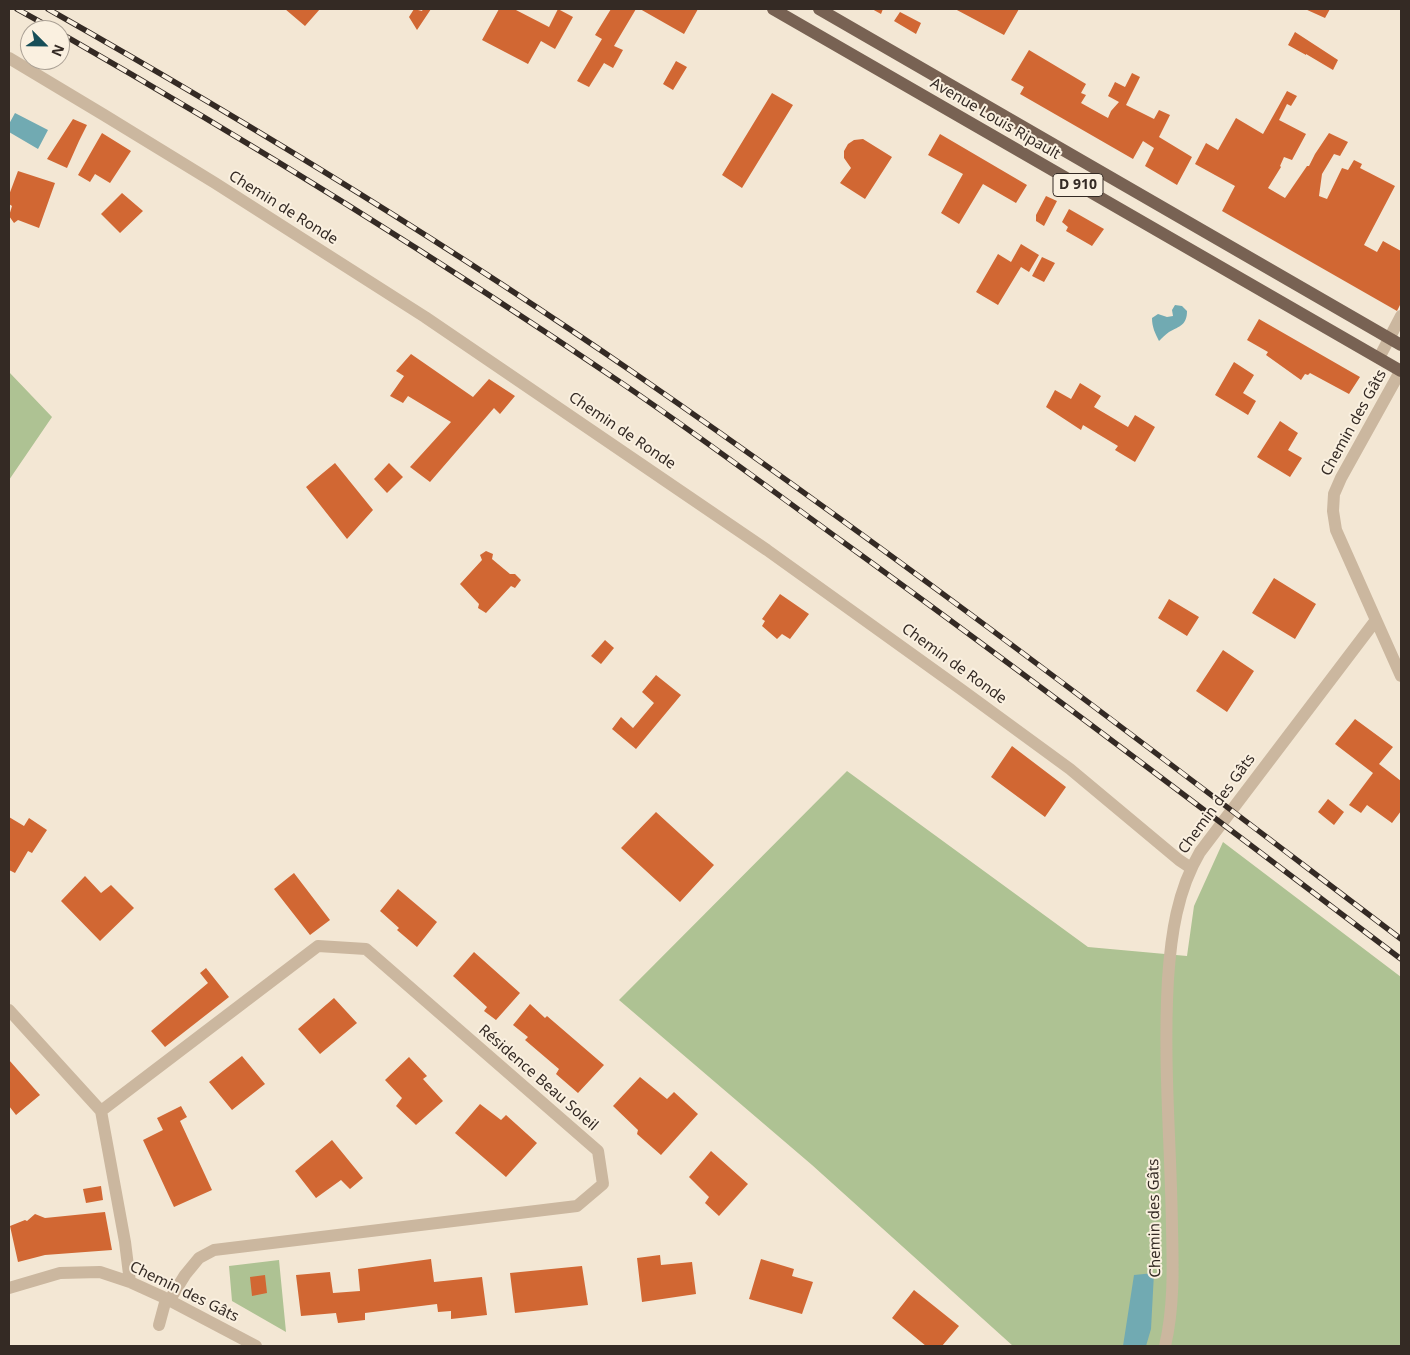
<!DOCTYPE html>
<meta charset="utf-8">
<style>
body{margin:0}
#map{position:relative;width:1410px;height:1355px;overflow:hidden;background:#f3e7d4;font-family:"Noto Sans",sans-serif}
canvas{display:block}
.frame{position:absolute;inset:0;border:10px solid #342a24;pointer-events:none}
.north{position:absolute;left:20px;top:20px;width:50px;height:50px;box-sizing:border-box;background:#faf0e0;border:1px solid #aba195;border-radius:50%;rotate:113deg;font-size:14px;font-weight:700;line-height:20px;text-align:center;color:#342a24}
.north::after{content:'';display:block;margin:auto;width:18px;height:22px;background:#164e58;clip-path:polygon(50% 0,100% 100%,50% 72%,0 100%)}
</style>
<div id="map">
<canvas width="1410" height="1355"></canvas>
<div class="frame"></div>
<div class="north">N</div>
</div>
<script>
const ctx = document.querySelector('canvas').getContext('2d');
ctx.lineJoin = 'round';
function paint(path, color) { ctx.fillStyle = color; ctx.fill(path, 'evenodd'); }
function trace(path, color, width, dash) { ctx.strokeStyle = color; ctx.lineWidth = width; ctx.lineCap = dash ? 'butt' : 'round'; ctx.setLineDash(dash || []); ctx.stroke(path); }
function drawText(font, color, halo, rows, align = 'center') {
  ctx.font = font + ' "Noto Sans",sans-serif'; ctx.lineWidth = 4; ctx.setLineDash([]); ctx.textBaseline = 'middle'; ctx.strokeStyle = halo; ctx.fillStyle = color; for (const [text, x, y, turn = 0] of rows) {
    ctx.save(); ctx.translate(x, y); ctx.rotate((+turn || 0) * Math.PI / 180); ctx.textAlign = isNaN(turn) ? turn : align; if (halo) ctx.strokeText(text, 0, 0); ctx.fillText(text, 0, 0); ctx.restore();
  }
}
paint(new Path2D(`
 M9 372 52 417 9 480Z
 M847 771 1088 947 1187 956 1194 906 1223 842 1401 977V1346H1013L812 1165 619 1000Z
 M279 1260 286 1332 232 1301 229 1266Z`), '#aec293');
paint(new Path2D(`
 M15 113 48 130 38 149 9 132V124Z
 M1175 305 1182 306 1187 311C1187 325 1180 326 1169 332 1165 335 1162 338 1159 341 1155 333 1152 327 1152 318L1158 314 1167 317 1173 316 1172 310Z
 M1154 1273 1151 1329 1146 1346H1123L1134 1275Z`), '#71aab2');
paint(new Path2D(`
 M285 9H320L305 26Z
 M414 9 422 11 423 9H431L417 30 409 17Z
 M499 9H514L549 27 558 9 573 17 555 49 541 41 528 64 482 40Z
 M611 9H636L614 46 623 50 613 68 604 63 589 87 577 81 602 39 595 35Z
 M640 9H698L684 34Z
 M872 9H883L881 14Z
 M955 9H1019L1004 35Z
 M1305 9H1330L1325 18Z
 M900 12 921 23 916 34 894 21Z
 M1295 32 1338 60 1333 70 1306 54V55L1288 45Z
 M1029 50 1086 84 1081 93 1086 95 1081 103 1108 118 1111 111 1119 102 1108 96 1115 82 1125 87 1132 73 1140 77 1126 105 1154 119 1159 110 1170 115 1159 137 1192 157 1177 185 1145 166 1154 148 1143 141 1133 159 1020 94 1024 87 1011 80Z
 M676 61 687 67 673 90 663 84Z
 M1287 91 1297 96 1291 106 1287 104 1279 120 1306 134 1292 160 1284 157 1280 166 1281 167 1268 188 1285 198 1307 166H1309L1315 154 1329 133 1348 142 1340 156 1334 154 1322 174 1319 196 1327 199 1342 168 1348 170 1354 160 1362 164 1360 168 1395 186 1364 245 1377 252 1383 241 1401 251V303L1397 311 1222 211 1235 186 1195 164 1206 143 1218 150 1236 118 1263 134Z
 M772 93 793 105 742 188 722 175Z
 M73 119 87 125 79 141 67 168 47 159Z
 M102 133 131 151 110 183 95 174 90 182 78 175Z
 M940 134 1027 185 1016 203 983 184 959 224 941 213 963 174 928 155Z
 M863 139 892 157 865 199 840 183 851 168 844 158V151L848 144 854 140Z
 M18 171 55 183 39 228 18 220 14 223 9 216 12 206 9 204V195Z
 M122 193 143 211 120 233 101 214Z
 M1046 196 1057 201 1044 226 1036 221V215Z
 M1069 209 1104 229 1092 246 1066 231 1068 227 1062 222Z
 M1021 244 1039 255 1029 272 1021 267 998 305 976 292 998 254 1011 262Z
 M1042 257 1055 263 1044 282 1032 276Z
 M1259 319 1360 377 1349 394 1310 373 1308 375 1305 374 1301 380 1266 355 1268 352 1247 340Z
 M411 354 473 397 489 379 515 396 500 414 494 408 430 482 410 467 451 422 408 396 403 403 390 396 404 376 396 371Z
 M1234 362 1254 375 1243 393 1256 401 1248 415 1215 395Z
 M1080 383 1101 396 1094 407 1128 427 1135 415 1155 427 1135 462 1115 450 1118 446 1083 425 1081 430 1046 407 1055 390 1071 399Z
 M1280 421 1298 433 1288 450 1302 458 1290 477 1257 457Z
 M335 463 373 510 347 539 306 487Z
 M389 463 403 477 387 493 374 479Z
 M486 551 493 554 492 559 510 574H515L521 580 515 588 511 586 486 613 478 608 479 604 460 584 482 560 480 555Z
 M1274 578 1316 604 1295 639 1252 613Z
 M780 594 809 614 790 639 782 634 777 639 762 626 765 621 762 619Z
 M1169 599 1199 617 1187 636 1158 618Z
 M605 640 614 648 601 664 591 656Z
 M1223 650 1254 671 1227 712 1196 691Z
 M656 675 681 695 636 749 612 729 621 717 633 728 654 703 642 692Z
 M1355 719 1393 747 1379 764 1401 781V811L1392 823 1367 805 1361 813 1349 805 1373 773 1335 744Z
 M1012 746 1066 787 1045 817 991 777Z
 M1328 799 1344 812 1334 825 1318 812Z
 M656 812 714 865 680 902 621 848Z
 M9 817 24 826 29 818 47 830 32 853 28 851 15 873 9 870Z
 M294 873 330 920 310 935 274 889Z
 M85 876 101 893 111 885 134 908 100 941 61 901Z
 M398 889 437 922 417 947 397 930 399 928 380 911Z
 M474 952 520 993 496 1020 484 1011 487 1007 453 976Z
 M206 968 229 997 165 1047 151 1031 208 983 200 973Z
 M334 998 357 1023 320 1054 298 1029Z
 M530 1004 545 1018 547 1016 604 1065 578 1093 556 1074 559 1069 525 1040 528 1037 513 1025Z
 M242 1056 265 1084 232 1110 209 1082Z
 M409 1057 427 1076 423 1079 443 1101 416 1125 396 1106 402 1098 385 1080Z
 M9 1060 40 1095 16 1115 9 1106Z
 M640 1077 667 1099 674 1092 698 1114 661 1155 637 1134 638 1130 613 1106Z
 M480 1104 501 1120 506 1115 537 1143 506 1177 455 1133Z
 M181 1106 187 1117 180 1121 212 1190 174 1207 143 1140 163 1130 157 1118Z
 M332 1140 363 1178 350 1189 341 1180 316 1198 295 1171Z
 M711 1151 748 1184 719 1216 705 1203 709 1197 689 1177Z
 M101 1186 103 1200 86 1203 83 1189Z
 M105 1212 112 1250 45 1255 18 1262 10 1226 25 1220 27 1221 35 1214 45 1218Z
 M660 1255 661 1265 692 1262 696 1294 642 1302 637 1258Z
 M431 1259 434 1282 482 1277 487 1315 451 1319V1311L438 1312 437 1304 365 1313V1320L338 1323 336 1313 301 1316 296 1275 330 1272 333 1293 360 1291 358 1269Z
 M761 1259 794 1269 792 1276 813 1282 802 1314 749 1299Z
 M582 1266 588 1305 515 1313 510 1273Z
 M265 1275 267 1293 252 1296 250 1277Z
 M914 1290 959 1326 942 1346H926L892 1318Z`), '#d16733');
trace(new Path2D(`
 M9 58 104 115 215 183 425 317 767 550 962 690 1070 769 1179 860 1191 868
 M1379 358 1401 316
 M1376 620 1401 676
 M9 1010 101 1111 318 946 366 949 598 1151 603 1184 577 1206 214 1250 199 1258 185 1275 169 1301
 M101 1111 125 1242 130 1282
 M9 1288 60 1273 100 1272 130 1282 163 1297 256 1346
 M159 1325 166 1299
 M1165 1346C1174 1308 1173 1268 1172 1229 1171 1146 1163 1063 1168 979 1171 935 1177 891 1200 852L1376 620 1336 530 1333 511 1334 494 1341 478 1401 370`), '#cbb79f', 12);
trace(new Path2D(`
 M773 9 1401 371
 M819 9 1401 345`), '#786253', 12);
const rail = new Path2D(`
 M17 9 55 30
 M48 9C249 123 447 244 637 375 898 555 1149 748 1401 939
 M60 33C252 143 440 260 623 384 698 435 770 489 843 542 1031 678 1216 819 1401 959`);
trace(rail, '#342a24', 5.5);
trace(rail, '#faf0e0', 4, [11]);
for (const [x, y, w] of [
 [1078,185,50]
]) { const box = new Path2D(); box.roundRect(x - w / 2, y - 11.5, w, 23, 4); ctx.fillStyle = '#faf0e0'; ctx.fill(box); trace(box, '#342a24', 1); }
drawText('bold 14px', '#342a24', null, [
 ["D 910",1078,185]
]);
drawText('15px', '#342a24', '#faf0e0', [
 ["Avenue Louis Ripault",995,119,30],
 ["Chemin de Ronde",283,208,32],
 ["Chemin des Gâts",1354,423,-61],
 ["Chemin de Ronde",622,431,34],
 ["Chemin de Ronde",954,664,36],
 ["Chemin des Gâts",1217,804,-54],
 ["Résidence Beau Soleil",538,1078,41],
 ["Chemin des Gâts",1155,1218,-91],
 ["Chemin des Gâts",184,1292,26]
]);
</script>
